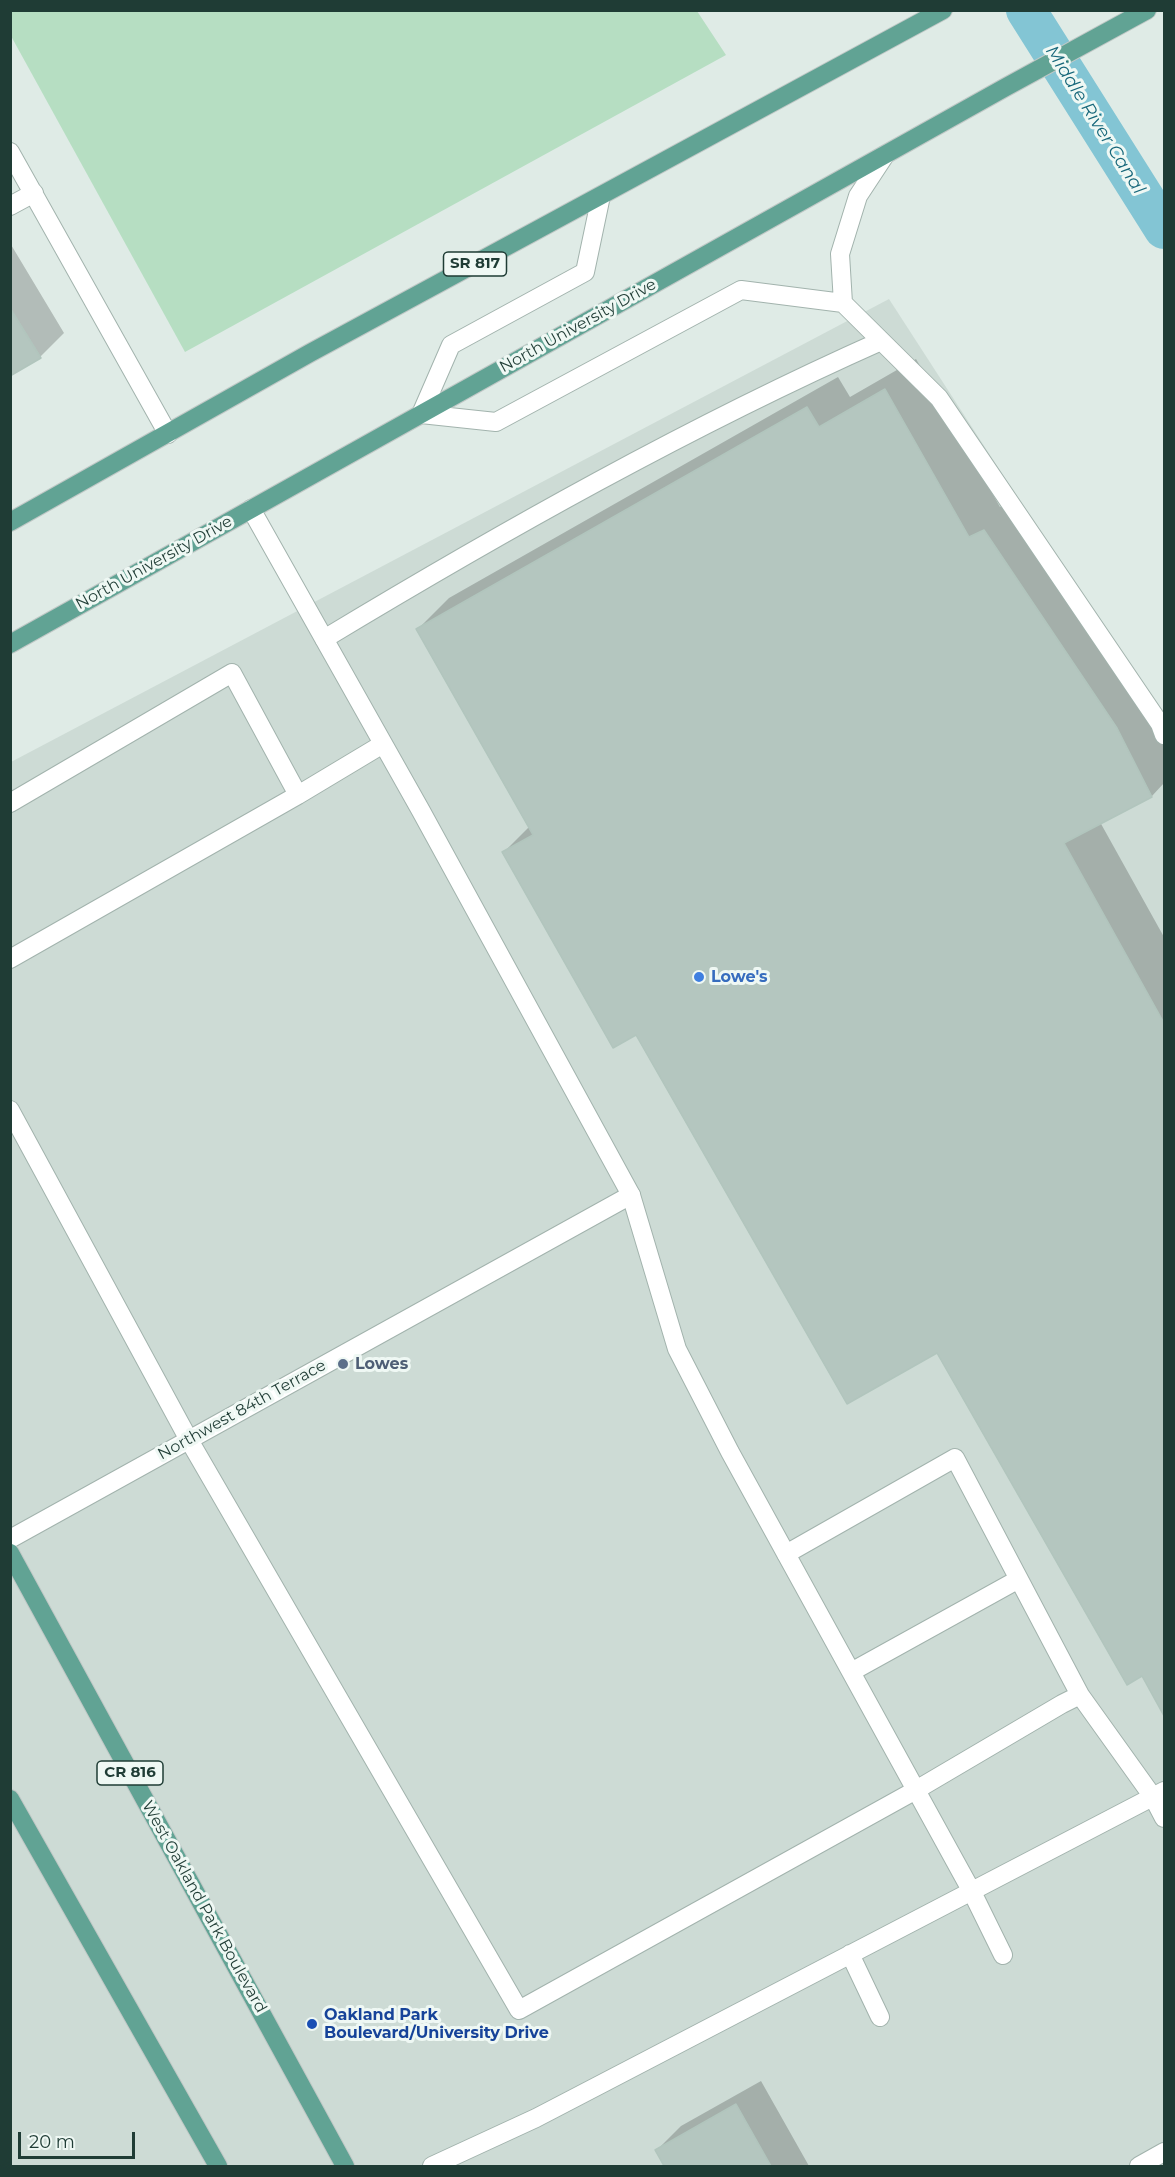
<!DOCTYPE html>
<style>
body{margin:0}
#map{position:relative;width:1175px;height:2177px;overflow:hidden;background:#dfebe6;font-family:Montserrat,sans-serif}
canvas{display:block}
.frame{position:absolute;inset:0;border:12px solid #1f3c35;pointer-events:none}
.scale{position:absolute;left:18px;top:2132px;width:117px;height:27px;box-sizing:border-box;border:3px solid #1f3c35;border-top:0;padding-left:8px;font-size:18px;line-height:21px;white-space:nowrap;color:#1f3c35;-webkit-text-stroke:4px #eff8f4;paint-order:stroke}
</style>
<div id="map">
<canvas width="1175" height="2177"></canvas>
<div class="frame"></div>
<div class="scale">20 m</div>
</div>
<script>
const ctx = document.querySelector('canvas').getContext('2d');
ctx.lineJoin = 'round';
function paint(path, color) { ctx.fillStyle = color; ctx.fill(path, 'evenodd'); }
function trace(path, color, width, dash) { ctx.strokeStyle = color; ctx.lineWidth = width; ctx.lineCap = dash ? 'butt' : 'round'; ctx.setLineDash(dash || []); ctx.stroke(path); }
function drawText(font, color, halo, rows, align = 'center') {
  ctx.font = font + ' Montserrat,sans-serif'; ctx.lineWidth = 6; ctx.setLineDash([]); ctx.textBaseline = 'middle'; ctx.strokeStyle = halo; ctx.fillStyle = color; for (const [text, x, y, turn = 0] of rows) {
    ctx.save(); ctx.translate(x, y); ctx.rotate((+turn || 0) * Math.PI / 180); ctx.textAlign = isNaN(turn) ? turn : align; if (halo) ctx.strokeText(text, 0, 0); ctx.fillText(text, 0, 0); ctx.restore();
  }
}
paint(new Path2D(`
 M889 299 1164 724V2166H11V762Z`), '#cddbd5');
paint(new Path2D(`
 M10 11H697L726 55 185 352 11 36Z`), '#b6dec2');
paint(new Path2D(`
 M10 243 64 333 40 357 10 374Z
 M916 359 1000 507 1015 500 1164 730V783L1152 796 1100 822 1164 937V1713L1143 1674 938 1351 637 1033 504 852 530 826 418 629 449 598 838 377 850 397Z
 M761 2081 809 2166H666L657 2150 681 2126Z`), '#0003');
trace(new Path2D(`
 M1026 10 1164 229`), '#83c5d4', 40);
const building = new Path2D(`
 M10 308 41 358 10 376Z
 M885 389 969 537 984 530 1117 728 1152 797 1064 843 1164 1023V1716L1142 1676 1127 1685 937 1353 847 1404 636 1035 613 1048 502 852 533 835 416 629 807 407 819 427Z
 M736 2104 771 2166H664L655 2150Z`);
paint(building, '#b4c6bf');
trace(building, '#b1c5bd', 1.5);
const service = new Path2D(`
 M10 152 168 434
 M601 196 585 272 451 345 421 414 496 422 741 290 843 303 840 254 858 196 885 155
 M10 206 34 193
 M843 303 939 398 1160 724 1164 735
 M251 509 421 811 631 1195 677 1349 730 1452 972 1892 1003 1955
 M324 639C503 531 690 426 881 341
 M10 803 232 673 298 795 383 744
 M10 959 298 795
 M10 1110 189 1440 519 2010 916 1790 1062 1704 1080 1695 955 1458 786 1554
 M851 1672 1019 1579
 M1080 1695 1153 1797 1164 1818
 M850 1954 880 2017
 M432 2166 536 2118 1164 1791
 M1139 2166 1164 2152`);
const minor = new Path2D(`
 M10 1539 631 1195`);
const primary = new Path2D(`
 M10 522 310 353 943 10
 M10 644 1006 87 1147 10
 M10 1553 345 2166
 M10 1799 218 2166`);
trace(service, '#a2b3ad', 20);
trace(minor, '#a2b3ad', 20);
trace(primary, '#c0c8c6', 20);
trace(service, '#fff', 18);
trace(minor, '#fff', 18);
trace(primary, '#61a394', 18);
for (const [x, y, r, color] of [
 [699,977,6,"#3f7fe0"],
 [343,1364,6,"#5c6f8a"],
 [312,2024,6,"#1a4fb4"]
]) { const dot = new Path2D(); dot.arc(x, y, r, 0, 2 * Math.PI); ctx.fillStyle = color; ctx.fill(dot); trace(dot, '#eff8f4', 2); }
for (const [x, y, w] of [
 [475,264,63],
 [130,1773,66]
]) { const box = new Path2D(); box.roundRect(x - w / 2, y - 12, w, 24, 4.5); ctx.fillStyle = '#eff8f4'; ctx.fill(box); trace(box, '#1f3c35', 1.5); }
drawText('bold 15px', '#1f3c35', null, [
 ["SR 817",475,264],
 ["CR 816",130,1773]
]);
drawText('16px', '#1f3c35', '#eff8f4', [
 ["North University Drive",578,326,-29],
 ["North University Drive",154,563,-29],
 ["Northwest 84th Terrace",242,1410,-29],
 ["West Oakland Park Boulevard",204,1907,61]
]);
drawText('bold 16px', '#366cbe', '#eff8f4', [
 ["Lowe's",711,977]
], 'left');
drawText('bold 16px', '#4e5e75', '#eff8f4', [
 ["Lowes",355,1364]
], 'left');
drawText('bold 16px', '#164399', '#eff8f4', [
 ["Oakland Park",324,2015],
 ["Boulevard/University Drive",324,2033]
], 'left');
drawText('italic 18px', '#16677a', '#eff8f4', [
 ["Middle River Canal",1095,120,58]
]);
</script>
